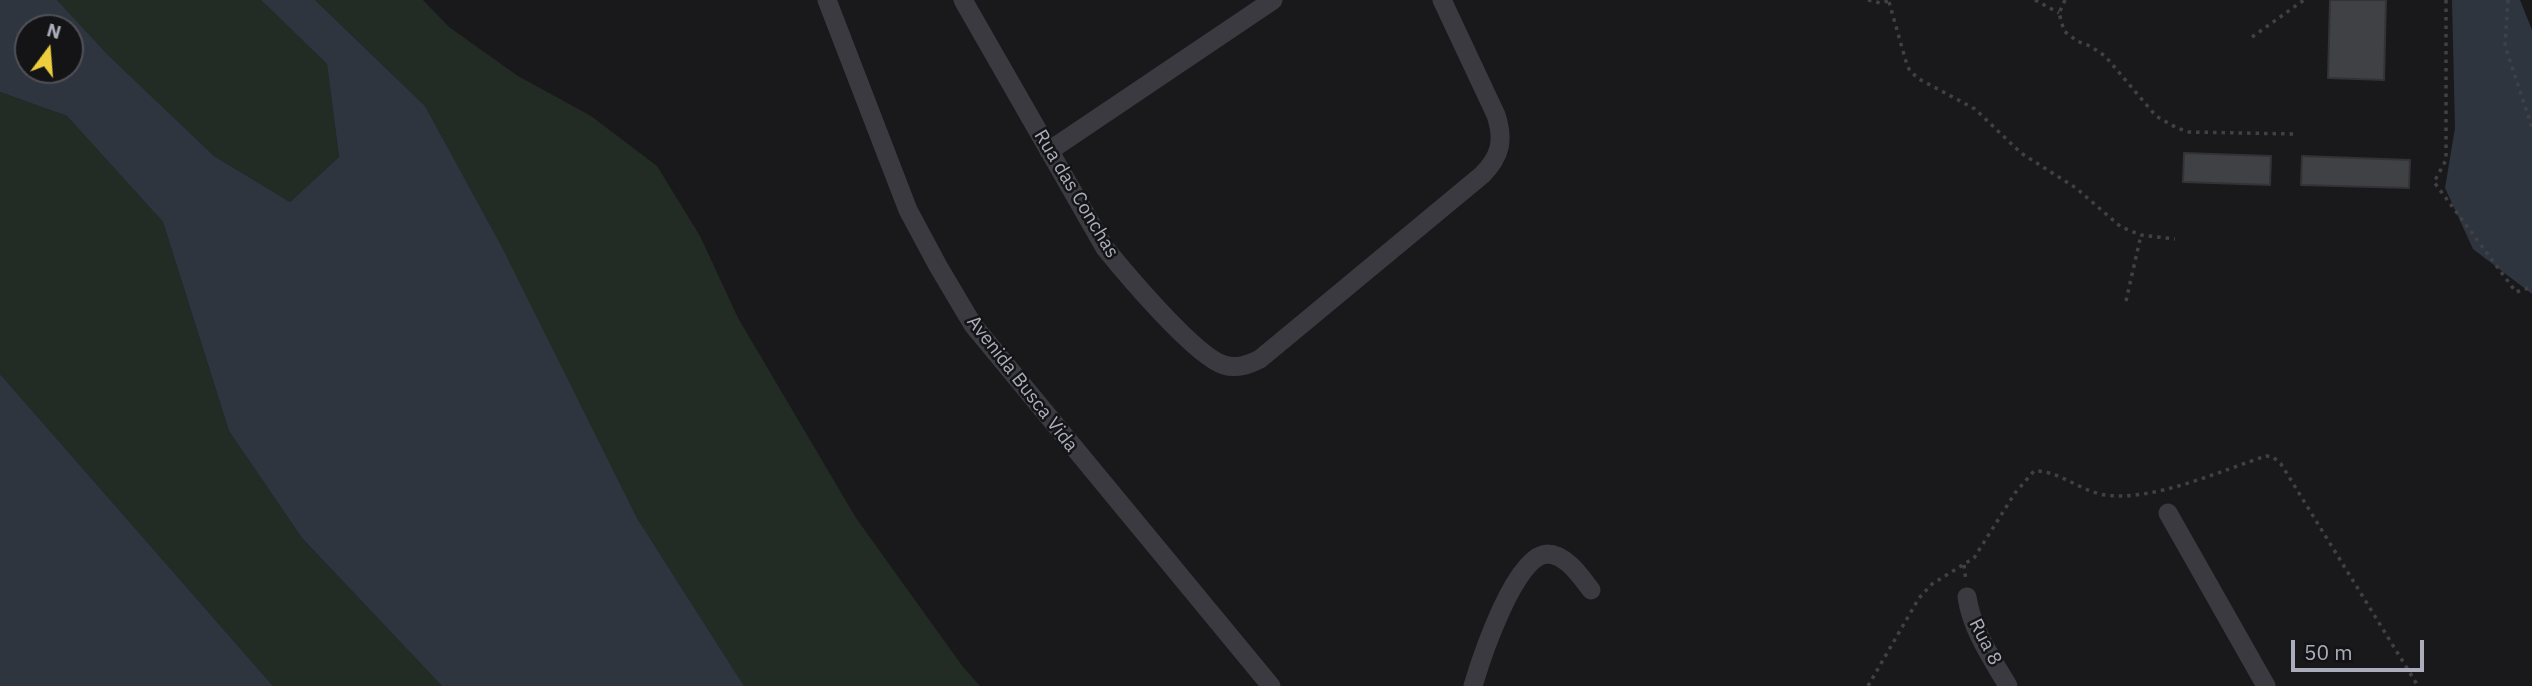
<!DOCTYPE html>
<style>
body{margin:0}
#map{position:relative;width:2532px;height:686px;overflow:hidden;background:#19191b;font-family:"IBM Plex Sans",sans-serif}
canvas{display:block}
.north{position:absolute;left:14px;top:14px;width:70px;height:70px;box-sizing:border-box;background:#141416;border:2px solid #505158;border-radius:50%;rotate:16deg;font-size:19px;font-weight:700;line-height:28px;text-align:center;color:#abadba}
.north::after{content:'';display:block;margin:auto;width:24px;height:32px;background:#edcf3e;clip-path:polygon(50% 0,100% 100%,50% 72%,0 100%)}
.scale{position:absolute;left:2291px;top:640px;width:133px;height:32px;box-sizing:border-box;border:4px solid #abadba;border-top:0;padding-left:9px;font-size:21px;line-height:24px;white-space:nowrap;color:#abadba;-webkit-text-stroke:5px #141416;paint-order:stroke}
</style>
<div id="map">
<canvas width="2532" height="686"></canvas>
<div class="north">N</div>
<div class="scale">50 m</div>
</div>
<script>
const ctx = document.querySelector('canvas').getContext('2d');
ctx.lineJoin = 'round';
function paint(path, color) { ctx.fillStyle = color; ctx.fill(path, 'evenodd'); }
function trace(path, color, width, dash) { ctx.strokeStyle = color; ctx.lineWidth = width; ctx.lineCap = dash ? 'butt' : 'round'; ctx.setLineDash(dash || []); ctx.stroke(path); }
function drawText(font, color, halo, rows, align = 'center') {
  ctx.font = font + ' "IBM Plex Sans",sans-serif'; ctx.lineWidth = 5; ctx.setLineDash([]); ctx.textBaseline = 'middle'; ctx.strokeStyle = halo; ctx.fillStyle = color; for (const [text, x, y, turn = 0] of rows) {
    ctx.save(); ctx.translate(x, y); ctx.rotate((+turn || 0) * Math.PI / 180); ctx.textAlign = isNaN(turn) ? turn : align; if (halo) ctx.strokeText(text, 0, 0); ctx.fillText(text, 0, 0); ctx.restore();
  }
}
paint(new Path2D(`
 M57 0H261L327 64 339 157 290 202 214 156 108 55Z
 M315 0H423L449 27 518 76 591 116 657 166 700 236 738 318 856 518 963 667 980 686H744L637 518 502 247 425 106Z
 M0 92 67 116 163 222 229 431 302 538 442 686H273L0 374Z`), '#232b25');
paint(new Path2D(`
 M0 0H57L108 55 214 156 290 202 339 157 327 64 261 0H315L425 106 502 247 637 518 744 686H442L302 538 229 431 163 222 67 116 0 92ZM28 28H70V70H28Z
 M2452 0H2520L2532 30V294L2473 249 2445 188 2455 128Z
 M0 374 273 686H0Z`), '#2f353f');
const building = new Path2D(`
 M2330 0H2386L2384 80 2328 78Z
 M2184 153 2271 156 2270 185 2183 182Z
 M2302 156 2410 160 2409 188 2301 185Z`);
paint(building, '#404145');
trace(building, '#333337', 2);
trace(new Path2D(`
 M1868 0 1880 3 1892 0
 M2035 0 2059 13
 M2065 0 2059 13 2064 31 2077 41 2090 46 2105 56 2156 116 2177 128 2189 132 2296 134
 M2446 0V160L2434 182 2516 292 2532 287
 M2508 0 2505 46 2532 127
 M1889 2 1907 65 1910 71 1919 79 1975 109 2021 153 2076 188 2121 227 2141 235 2175 239
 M2252 37 2304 0
 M2126 301 2141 235
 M1964 565 1966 581
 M1868 686 1919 598 1932 584 1974 558 2015 493 2034 471C2058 470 2080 491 2105 495 2152 502 2220 471 2266 456L2273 457 2281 464 2418 686`), '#404147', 3.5, [3.5, 5]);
trace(new Path2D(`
 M827 0 908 210 938 266 973 325 1271 686
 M963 0 1105 248C1126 274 1196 357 1224 365 1237 369 1248 365 1260 359L1482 175C1501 156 1504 140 1496 115L1442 0
 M1049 151 1273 0
 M2168 513 2266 686
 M1967 597C1972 630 1991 657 2008 686
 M1473 686C1481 659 1515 555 1547 554 1566 554 1581 577 1591 590`), '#3a3a40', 19);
drawText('19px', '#abadba', '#141416', [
 ["Rua das Conchas",1076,194,59],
 ["Avenida Busca Vida",1022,384,52],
 ["Rua 8",1985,642,63]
]);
</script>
